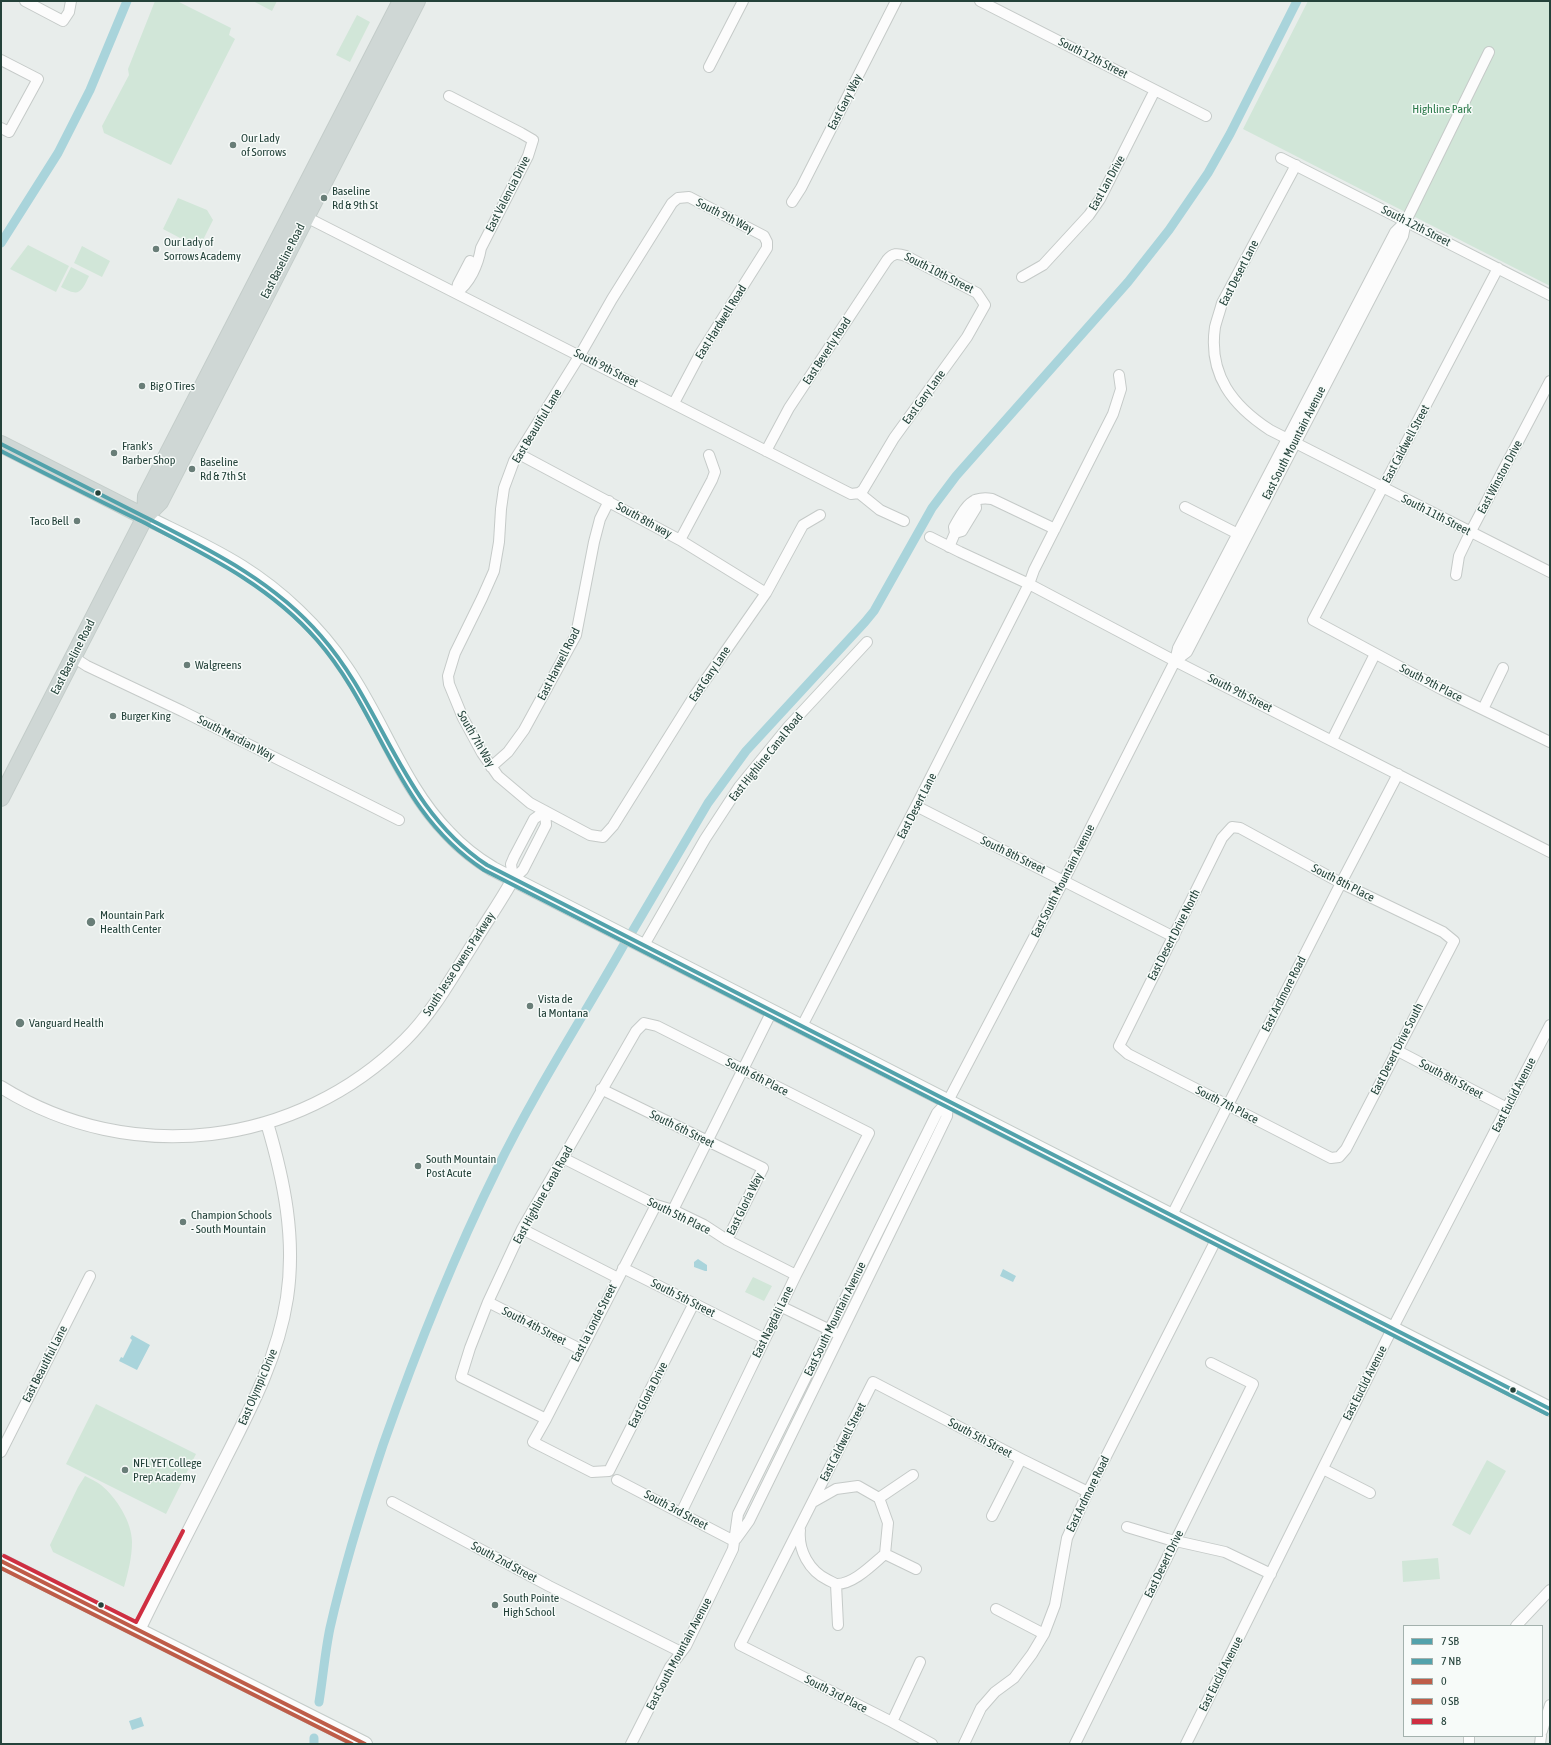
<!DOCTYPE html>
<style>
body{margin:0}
#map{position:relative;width:1551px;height:1745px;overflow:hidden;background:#e8edeb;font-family:"Asap Condensed",sans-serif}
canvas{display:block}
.frame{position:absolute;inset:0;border:2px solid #24423a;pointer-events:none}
.legend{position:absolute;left:1403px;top:1625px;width:140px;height:112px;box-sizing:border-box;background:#f7fbf9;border:1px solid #a3b1ad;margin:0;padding:5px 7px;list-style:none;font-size:12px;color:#24423a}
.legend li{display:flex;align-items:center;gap:8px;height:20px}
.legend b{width:20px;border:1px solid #a3b1ad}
</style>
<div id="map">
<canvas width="1551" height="1745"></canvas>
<div class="frame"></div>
<ul class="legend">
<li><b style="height:5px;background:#52a2ab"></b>7 SB</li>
<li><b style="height:5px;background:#52a2ab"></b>7 NB</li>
<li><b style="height:5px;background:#be5d49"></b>0</li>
<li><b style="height:5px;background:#be5d49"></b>0 SB</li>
<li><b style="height:5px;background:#cf2e41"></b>8</li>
</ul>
</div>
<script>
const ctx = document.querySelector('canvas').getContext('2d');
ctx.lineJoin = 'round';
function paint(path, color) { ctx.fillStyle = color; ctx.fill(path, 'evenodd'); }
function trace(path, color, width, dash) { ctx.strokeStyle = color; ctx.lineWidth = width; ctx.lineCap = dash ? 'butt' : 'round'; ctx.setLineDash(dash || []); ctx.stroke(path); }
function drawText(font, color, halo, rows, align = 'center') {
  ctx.font = font + ' "Asap Condensed",sans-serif'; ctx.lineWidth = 3; ctx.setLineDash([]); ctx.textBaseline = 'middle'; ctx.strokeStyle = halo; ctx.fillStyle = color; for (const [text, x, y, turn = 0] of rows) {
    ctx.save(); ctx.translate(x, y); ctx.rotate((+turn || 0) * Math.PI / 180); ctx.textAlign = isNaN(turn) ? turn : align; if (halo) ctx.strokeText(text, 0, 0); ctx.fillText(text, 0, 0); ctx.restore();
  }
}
paint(new Path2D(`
 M155 1H177L231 28 229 35 235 39 171 165 104 133 102 126 129 75 128 69Z
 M253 1H277L272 11Z
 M1308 1H1550V286L1243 129Z
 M357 15 370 22 350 62 336 55Z
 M178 198 207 210 213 220 199 248 163 229Z
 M28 245 69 266 56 292 10 269Z
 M82 246 110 261 102 277 74 263Z
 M71 267 89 276C81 293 79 297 61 287Z
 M753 1277 772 1286 764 1301 745 1292Z
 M96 1404 196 1454 166 1514 66 1464Z
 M1487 1460 1506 1471 1470 1535 1452 1525Z
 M85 1476C91 1479 97 1482 101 1485 116 1497 132 1522 132 1542 132 1557 128 1573 124 1587L53 1552 50 1545 78 1487Z
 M1438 1558 1440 1579 1403 1582 1402 1561Z`), '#d1e6d8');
paint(new Path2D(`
 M698 1259 707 1265V1271H705L694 1267V1262Z
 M1003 1269 1016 1276 1013 1282 1000 1276Z
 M132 1335 150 1345 137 1370 119 1361 121 1357 123 1358 132 1340 130 1338Z
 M141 1717 144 1726 132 1730 129 1721Z`), '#a9d4db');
trace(new Path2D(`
 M1 243 58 153 90 90 127 1
 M632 932 708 803 746 751 865 622 874 611 932 508 956 476 1128 282 1169 230 1208 173 1230 134 1297 1
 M319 1702C323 1677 325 1652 330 1628 344 1566 363 1505 383 1445 416 1351 453 1258 497 1169 535 1091 583 1017 626 941
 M314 1744V1738`), '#a9d4db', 9);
const minor = new Path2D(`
 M25 1 63 21 69 12 71 1
 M980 1 1206 116
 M1 60 38 79 9 132 1 128
 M709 67 743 1
 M449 96 521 133 533 140 528 156 481 248C478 265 470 283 456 293
 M1281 158 1550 295
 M1296 165 1222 303C1220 311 1217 319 1215 327 1208 375 1233 406 1270 430L1550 572
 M792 202 801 188 896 1
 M306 217 851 494 859 493 880 510 904 521
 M1498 268 1313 620 1443 690 1550 742
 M1022 277 1043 265 1089 215 1100 199 1155 90
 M456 293 458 284 470 261
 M674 403 700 354 767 248V242L764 236 689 197 678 198 672 203 612 299 580 355 514 461 504 488 501 509 499 542 494 571 482 598 455 653 448 676 449 684 463 718 482 753 498 776 530 803 590 835 603 837 613 826 695 695 766 593 803 525 820 515
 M766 451 789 408 887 260C893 253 897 253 906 256L977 293 985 305 967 337 894 438 863 490 859 493
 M519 454 680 540 766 593
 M1185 507 1242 536
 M955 533 962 531 976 508 975 500
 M930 537 960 552 1029 584 1175 661 1550 852
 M680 540 712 480 715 472 709 455
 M949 547 955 533 954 527C964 510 969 495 992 499L1055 529
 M1456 575 1459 556 1470 533 1550 381
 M73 657 87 666 182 711 399 820
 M1175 661 1187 652 1403 236 1406 221 1489 52
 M1483 709 1503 668
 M1332 740 1375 654
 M491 767 508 752 524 730 576 635 594 542 600 519 609 501
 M916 806 1174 937
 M1232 827 1240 828 1341 883 1443 932 1454 941 1346 1149 1339 1157 1331 1158 1128 1054 1119 1046 1222 838Z
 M513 879 511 864 514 857 534 819 545 811
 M513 879 523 870 546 825 545 811
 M644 945 705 839 739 787 788 727 867 642
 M802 1026 916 806 1029 584 1034 570 1113 414 1121 389 1119 375
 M1396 1050 1507 1108
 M601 1089 763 1168 727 1240
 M563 1158 656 1205 673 1210 704 1225 727 1240 796 1275
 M656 1205 546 1419 533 1442 592 1472 609 1471 694 1303
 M673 1210 772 1011
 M1172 1215 1341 883 1398 774
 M522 1229 618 1278
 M623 1268 765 1339
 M488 1302 580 1349
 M780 1306 834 1332
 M546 1419 461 1377 470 1348 488 1302 522 1229 636 1031 644 1023 657 1026 869 1133 796 1275 681 1513
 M1 1452 90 1276
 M1323 1469 1370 1493
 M617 1480 734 1541
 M879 1498 913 1475
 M392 1502 549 1586 681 1652
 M992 1516 1021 1459
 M1127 1527 1167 1539 1225 1552 1271 1574
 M800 1530C798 1550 809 1571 828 1580 830 1581 834 1583 836 1584 853 1585 873 1564 885 1554L888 1523 879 1498 858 1486 836 1489 813 1502
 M736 1539 749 1521 933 1145 947 1116 948 1101
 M885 1554 916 1569
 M836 1584 838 1625
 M996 1609 1044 1634
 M1516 1626 1550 1590
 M892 1722 920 1662
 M1542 1731 1550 1705
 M631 1744 670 1667 686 1646 733 1549 738 1514 937 1113 948 1101 1064 880 1175 661 1178 648 1395 232 1406 221
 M932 1744 892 1722 740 1645 873 1382 1021 1459 1088 1492
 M964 1744 981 1708 995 1692 1014 1678 1032 1654 1044 1634 1055 1605 1067 1538 1088 1492 1217 1238
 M1075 1744 1253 1384 1211 1363
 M1186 1744 1387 1339 1550 1025
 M1469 1744V1736
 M1540 1744 1541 1736`);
const tertiary = new Path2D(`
 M1 1087C131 1168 297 1147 405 1040 433 1012 452 977 473 944 486 922 501 901 513 879
 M139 1630C166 1574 195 1519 223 1463 250 1410 278 1357 287 1298 296 1238 284 1180 267 1123`);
const secondary = new Path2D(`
 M145 517C177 533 211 548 241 567 281 592 319 628 345 667 382 720 402 786 448 833 461 847 476 859 493 869L1550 1409
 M1 1561 365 1744`);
const primary = new Path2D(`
 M1 444 145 517
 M145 517 146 496 401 1
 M1 798 145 517 160 502 417 1`);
trace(minor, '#c5cac8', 12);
trace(tertiary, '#c5cac8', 14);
trace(secondary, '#c3cbc8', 16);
trace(primary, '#c3ccc9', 18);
trace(minor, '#fcfcfc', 10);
trace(tertiary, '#fcfcfc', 12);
trace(secondary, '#fcfcfc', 14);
trace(primary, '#cfd7d5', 16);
trace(new Path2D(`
 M1 444C48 468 96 492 143 516 208 549 273 580 321 636 385 709 401 808 487 865L1550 1409`), '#52a2ab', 4);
trace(new Path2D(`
 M1 451C48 475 95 499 143 522 206 555 269 585 317 640 382 714 395 812 484 870L1547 1414`), '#52a2ab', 4);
trace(new Path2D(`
 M1 1561 365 1744`), '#be5d49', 4);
trace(new Path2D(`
 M1 1568 352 1744`), '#be5d49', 4);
trace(new Path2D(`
 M4 1556 136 1622 183 1531`), '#cf2e41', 4);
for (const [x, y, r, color] of [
 [233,145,4,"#697e78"],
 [324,198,4,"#697e78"],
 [156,249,4,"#697e78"],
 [142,386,4,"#697e78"],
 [114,453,4,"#697e78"],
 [192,469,4,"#697e78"],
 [98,493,3.5,"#24423a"],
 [77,521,4,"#697e78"],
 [187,665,4,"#697e78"],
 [113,716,4,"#697e78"],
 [91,922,5,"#697e78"],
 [530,1006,4,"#697e78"],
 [20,1023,5,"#697e78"],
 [418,1166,4,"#697e78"],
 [183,1222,4,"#697e78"],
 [1513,1390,3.5,"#24423a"],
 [125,1470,4,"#697e78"],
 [101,1605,3.5,"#24423a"],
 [495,1605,4,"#697e78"]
]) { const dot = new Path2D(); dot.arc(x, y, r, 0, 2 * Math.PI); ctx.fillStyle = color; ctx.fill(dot); trace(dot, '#f7fbf9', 1.5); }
drawText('12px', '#24423a', '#f7fbf9', [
 ["South 12th Street",1093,58,27],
 ["East Gary Way",845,102,-63],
 ["East Lan Drive",1107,183,-61],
 ["East Valencia Drive",508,194,-63],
 ["South 9th Way",725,216,27],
 ["South 12th Street",1416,226,27],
 ["East Baseline Road",283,261,-63],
 ["South 10th Street",939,273,27],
 ["East Desert Lane",1239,273,-63],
 ["East Hardwell Road",721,322,-58],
 ["East Beverly Road",827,351,-57],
 ["South 9th Street",606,368,27],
 ["East Gary Lane",924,397,-54],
 ["East Beautiful Lane",537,426,-59],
 ["East South Mountain Avenue",1294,443,-63],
 ["East Caldwell Street",1406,444,-62],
 ["East Winston Drive",1500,477,-62],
 ["South 11th Street",1436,515,27],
 ["South 8th way",644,520,29],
 ["East Baseline Road",73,657,-63],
 ["East Harwell Road",559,664,-63],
 ["East Gary Lane",710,674,-56],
 ["South 9th Place",1431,683,27],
 ["South 9th Street",1240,693,27],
 ["South Mardian Way",236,738,27],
 ["South 7th Way",476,739,60],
 ["East Highline Canal Road",766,757,-51],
 ["East Desert Lane",917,806,-63],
 ["South 8th Street",1013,855,26],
 ["East South Mountain Avenue",1063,881,-63],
 ["South 8th Place",1343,883,27],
 ["East Desert Drive North",1174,935,-63],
 ["South Jesse Owens Parkway",459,964,-57],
 ["East Ardmore Road",1284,994,-63],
 ["East Desert Drive South",1397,1049,-63],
 ["South 6th Place",757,1077,27],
 ["South 8th Street",1451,1079,28],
 ["East Euclid Avenue",1514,1095,-63],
 ["South 7th Place",1227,1105,27],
 ["South 6th Street",682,1129,26],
 ["East Highline Canal Road",543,1195,-61],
 ["East Gloria Way",745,1204,-64],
 ["South 5th Place",679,1216,26],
 ["South 5th Street",683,1298,27],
 ["East South Mountain Avenue",835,1319,-64],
 ["East Nagdali Lane",773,1322,-64],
 ["East la Londe Street",594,1323,-63],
 ["South 4th Street",534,1326,27],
 ["East Beautiful Lane",45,1364,-63],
 ["East Euclid Avenue",1365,1383,-63],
 ["East Olympic Drive",258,1387,-67],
 ["East Gloria Drive",648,1395,-63],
 ["South 5th Street",980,1438,28],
 ["East Caldwell Street",843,1442,-63],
 ["East Ardmore Road",1088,1494,-64],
 ["South 3rd Street",676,1510,28],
 ["South 2nd Street",504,1562,28],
 ["East Desert Drive",1164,1564,-64],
 ["East South Mountain Avenue",679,1654,-62],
 ["East Euclid Avenue",1221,1674,-63],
 ["South 3rd Place",836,1694,27]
]);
drawText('12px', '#2d7a4b', '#f7fbf9', [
 ["Highline Park",1442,109]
]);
drawText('12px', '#24423a', '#f7fbf9', [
 ["Our Lady",241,138],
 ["of Sorrows",241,152],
 ["Baseline",332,191],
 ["Rd & 9th St",332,205],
 ["Our Lady of",164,242],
 ["Sorrows Academy",164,256],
 ["Big O Tires",150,386],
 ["Frank's",122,446],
 ["Barber Shop",122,460],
 ["Baseline",200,462],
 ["Rd & 7th St",200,476],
 ["Taco Bell",69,521,"right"],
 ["Walgreens",195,665],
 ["Burger King",121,716],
 ["Mountain Park",100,915],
 ["Health Center",100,929],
 ["Vista de",538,999],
 ["la Montana",538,1013],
 ["Vanguard Health",29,1023],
 ["South Mountain",426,1159],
 ["Post Acute",426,1173],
 ["Champion Schools",191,1215],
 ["- South Mountain",191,1229],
 ["NFL YET College",133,1463],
 ["Prep Academy",133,1477],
 ["South Pointe",503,1598],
 ["High School",503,1612]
], 'left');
</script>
